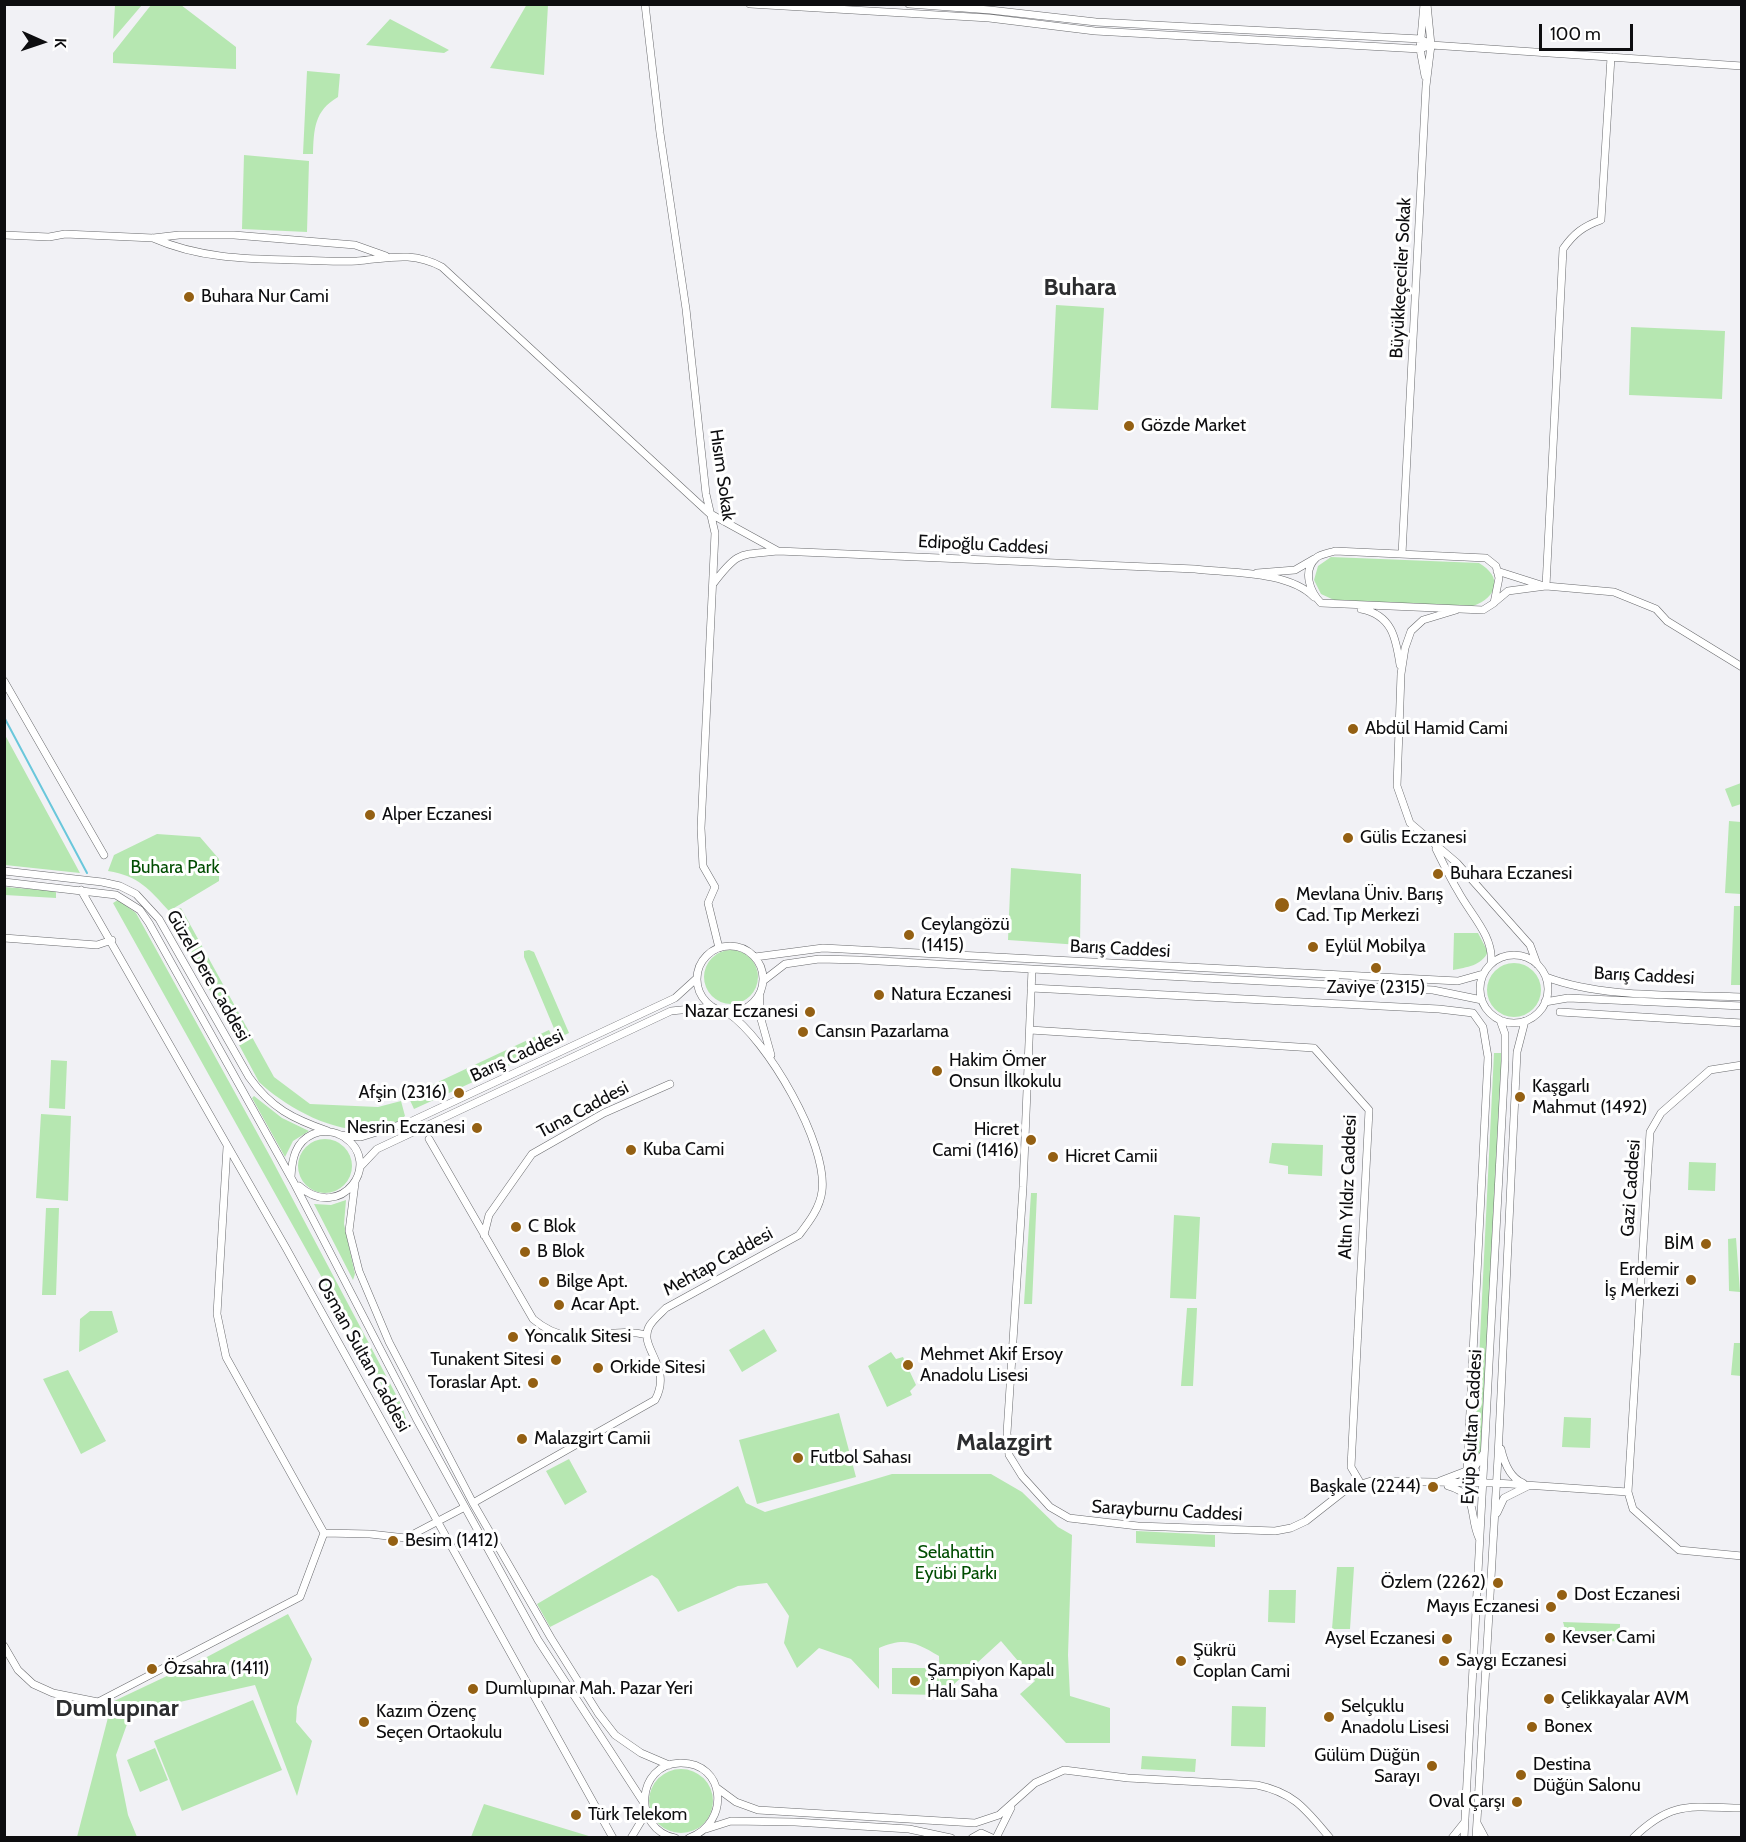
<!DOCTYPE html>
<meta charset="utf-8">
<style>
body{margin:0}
#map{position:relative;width:1746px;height:1842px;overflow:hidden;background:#f1f1f5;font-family:Cabin,sans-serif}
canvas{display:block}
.frame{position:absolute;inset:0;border:6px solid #0d0d0f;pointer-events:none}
.north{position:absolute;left:12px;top:12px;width:60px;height:60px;-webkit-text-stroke:4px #fff;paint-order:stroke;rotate:93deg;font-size:16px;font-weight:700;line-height:24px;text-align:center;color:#0d0d0f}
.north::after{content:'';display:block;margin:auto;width:21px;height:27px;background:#0d0d0f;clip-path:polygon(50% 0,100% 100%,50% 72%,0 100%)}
.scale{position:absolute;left:1539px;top:24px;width:94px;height:27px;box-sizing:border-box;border:3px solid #0d0d0f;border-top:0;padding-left:8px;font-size:18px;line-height:21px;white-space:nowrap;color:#0d0d0f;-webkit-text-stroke:4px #fff;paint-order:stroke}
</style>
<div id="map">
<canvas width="1746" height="1842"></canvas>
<div class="frame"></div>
<div class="north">K</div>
<div class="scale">100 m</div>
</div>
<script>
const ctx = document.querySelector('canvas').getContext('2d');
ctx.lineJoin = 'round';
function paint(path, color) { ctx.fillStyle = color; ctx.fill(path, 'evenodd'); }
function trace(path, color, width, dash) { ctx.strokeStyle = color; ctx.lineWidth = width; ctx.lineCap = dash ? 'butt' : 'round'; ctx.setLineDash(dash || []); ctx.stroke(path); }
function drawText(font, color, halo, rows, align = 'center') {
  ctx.font = font + ' Cabin,sans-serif'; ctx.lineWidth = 6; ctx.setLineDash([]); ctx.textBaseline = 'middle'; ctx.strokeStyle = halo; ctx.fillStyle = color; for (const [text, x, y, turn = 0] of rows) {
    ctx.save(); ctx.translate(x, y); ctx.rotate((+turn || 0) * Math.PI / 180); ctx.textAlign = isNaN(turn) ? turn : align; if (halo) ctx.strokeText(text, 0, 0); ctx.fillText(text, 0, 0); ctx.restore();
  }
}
paint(new Path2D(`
 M527 4 548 5 544 75 490 68Z
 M115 5H142L113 39Z
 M151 5H181L236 47V69L113 63V53Z
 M390 19 449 50 444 53 366 45Z
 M307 71 340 74 338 97C314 111 314 129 313 154H303Z
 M244 155 309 161 307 232 242 229Z
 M1056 305 1104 308 1098 410 1051 408Z
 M1631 327 1725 331 1722 399 1629 395Z
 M1331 557 1479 563C1503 577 1498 597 1473 606L1334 600 1321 594 1314 580 1318 566Z
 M4 735H5L80 873 5 865Z
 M1741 783V804L1732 807 1725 789Z
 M1729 821 1741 822V894L1725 893Z
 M157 834 200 837 219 859V881L169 911C149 889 139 876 108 871L114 855Z
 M1011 868 1081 874 1080 945 1008 940Z
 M4 887 56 891V898L5 895Z
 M118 900 136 913 271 1158 402 1406 406 1419 404 1425 113 903Z
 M1734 906H1741V985H1731Z
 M181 908 274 1077 310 1104 378 1107 401 1101 405 1116C363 1151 292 1113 259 1082L173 922 169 913Z
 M1454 933H1478L1488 952C1481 966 1467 967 1453 970Z
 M529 950 534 952 569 1033 558 1038 524 957V951Z
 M704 977a27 27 0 1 1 54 0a27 27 0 1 1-54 0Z
 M1487 990a27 27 0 1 1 54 0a27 27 0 1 1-54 0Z
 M549 1030 556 1044 414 1109 408 1096Z
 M1494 1053H1502L1481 1451 1474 1461Z
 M51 1060 67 1061 65 1109 49 1108Z
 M254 1096 282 1118 309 1131 293 1141 285 1157 252 1098Z
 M41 1114 71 1116 68 1201 36 1198Z
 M298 1166a27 27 0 1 1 54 0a27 27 0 1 1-54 0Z
 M1272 1143 1323 1145 1322 1176 1288 1174V1166L1269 1163Z
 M1689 1162 1716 1163 1715 1191 1688 1190Z
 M1031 1193H1037L1032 1304H1024Z
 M346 1200 344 1224 355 1274 353 1280 314 1204 331 1205Z
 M46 1208H59L56 1295H42Z
 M1174 1215 1200 1217 1196 1299 1170 1298Z
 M1736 1238 1740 1292 1729 1291 1728 1239Z
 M1187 1308H1197L1193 1386H1181Z
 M90 1311H112L118 1332 79 1352 80 1319Z
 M764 1329 777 1351 742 1372 729 1350Z
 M1734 1343H1741V1376L1731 1375Z
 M891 1352 896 1359 903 1357 916 1385 910 1391 912 1395 887 1407 868 1366Z
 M68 1370 106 1441 81 1454 43 1379Z
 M839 1413 856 1477 757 1504 739 1440Z
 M1564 1417 1591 1418 1590 1448 1562 1447Z
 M569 1459 587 1492 565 1505 546 1471Z
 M892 1474H991L1022 1492 1058 1527 1072 1535 1068 1655 1070 1696 1110 1708V1743H1066L1020 1694 1035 1681 1001 1641 940 1697 939 1656C915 1642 905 1637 879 1648V1689L851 1659 819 1648 797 1668 784 1643 789 1616 767 1583 738 1586 678 1612 658 1579 652 1575 550 1627 537 1604 738 1486 746 1503 765 1512Z
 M1136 1531 1215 1535V1547L1136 1543Z
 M1337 1567H1354L1350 1629H1332Z
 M1269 1590H1296L1295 1623 1268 1622Z
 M288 1614 312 1659 297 1707 296 1722 312 1741 297 1796 255 1685 131 1713 116 1755 128 1815 137 1837H77L112 1702 205 1658Z
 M1563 1622 1620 1624V1641L1569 1643Z
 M892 1668H939V1695L892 1694Z
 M253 1700 282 1770 182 1811 154 1741Z
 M1232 1706 1266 1707 1265 1747 1231 1746Z
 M155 1748 168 1780 140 1792 127 1760Z
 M1142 1756 1196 1759 1195 1772 1141 1769Z
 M649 1801a32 32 0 1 1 64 0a32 32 0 1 1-64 0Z
 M484 1804 592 1837H471Z`), '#b6e7b1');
trace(new Path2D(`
 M4 717 87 873`), '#6ac7db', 2);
const secondary = new Path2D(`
 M645 4 660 133 686 309 706 494 715 533 701 828 703 866 715 887 708 903 719 948
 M750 4 989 18 1095 31 1420 49 1431 45 1742 66
 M909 4 990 10 1096 22 1421 39 1431 45
 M1424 4 1420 49 1425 76
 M4 235 49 237 65 234 153 238 179 235H234L355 245 386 256
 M153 238C198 258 245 259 293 260 314 260 336 262 357 261 390 258 412 251 442 267L709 513 778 551 1195 569C1231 573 1289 571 1314 597
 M1335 551 1486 558 1496 566 1499 578 1494 603 1483 610 1321 603C1310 592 1302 571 1316 558 1320 554 1329 553 1335 551Z
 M1402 554 1426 86 1431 45 1427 4
 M1497 571 1541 585
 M1257 573 1295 570 1314 559
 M713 584C738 551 739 555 778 551
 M1546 586 1563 249C1574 233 1584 226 1601 220L1611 57
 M1496 601 1508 591 1546 586 1614 592 1656 609 1667 621 1742 667
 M1361 609C1392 615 1396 638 1400 665
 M1456 610 1423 620 1411 631 1405 648 1401 674 1397 786 1410 823 1457 863 1530 945 1537 964
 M4 681 104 855
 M1436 849C1443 863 1450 878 1458 891 1470 914 1494 936 1491 963
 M4 871 102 882 120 886 136 894 159 919 249 1077C271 1108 293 1119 328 1131
 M4 882 116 895 140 910 149 923 294 1183 416 1418 538 1640 644 1803
 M81 890 286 1248 613 1838
 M4 938 97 945 112 940
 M697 979a33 33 0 1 1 66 0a33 33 0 1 1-66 0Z
 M1480 989a34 34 0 1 1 68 0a34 34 0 1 1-68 0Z
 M755 957 823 948 1458 981 1483 974
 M1032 969 1023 1187 1007 1433 1009 1455 1022 1476 1050 1507 1069 1518 1138 1526 1275 1531 1291 1528 1306 1521 1348 1488 1371 1481 1496 1483 1628 1492
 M1546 977C1604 999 1679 994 1742 997
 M763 981 785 964 819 959 860 960 1433 990 1482 1000
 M1031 988 1439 1009 1473 1013 1483 1027 1488 1057 1467 1471
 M760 996 759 1012 771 1055
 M1545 1002 1568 998 1742 1006
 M1560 1012 1742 1023
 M1030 1030 1314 1048 1369 1110 1351 1467 1361 1484
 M1742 1065 1710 1070 1661 1113 1650 1132 1628 1492 1633 1509 1679 1550 1742 1556
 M340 1135 361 1137 412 1121 675 998 697 978
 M429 1139 533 1319C574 1354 607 1324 647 1335
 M227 1147 217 1314 226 1357 324 1533
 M360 1167 377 1149 671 1011 711 1007
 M291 1177C292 1159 295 1142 313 1134 323 1130 335 1131 344 1137 384 1163 341 1223 299 1186
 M355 1183 349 1231 359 1271 389 1342 473 1503 551 1638 598 1713 615 1735 641 1753 669 1765
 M484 1235 489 1215 532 1154 604 1113 670 1084
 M1501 1449C1504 1462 1510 1478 1523 1483
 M1440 1481 1474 1468 1484 1453
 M1448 1486C1480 1495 1468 1514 1479 1538
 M473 1503 655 1400C674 1366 636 1347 650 1325 654 1319 661 1313 666 1308L799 1235C809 1222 820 1208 822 1191 828 1144 767 1039 728 1013
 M1497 1513 1504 1498 1528 1486
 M4 1646 18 1670 33 1684 53 1693 98 1702 300 1597 324 1533 370 1534 406 1538 465 1507
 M717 1788 736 1802 758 1810 975 1823 999 1815 1035 1783 1064 1770 1128 1778 1257 1785C1295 1793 1306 1810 1330 1838
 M1477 1823 1485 1838
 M706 1829 731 1821 795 1822 909 1829 951 1838
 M631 1838 646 1813
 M675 1838C632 1829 636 1764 680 1763 726 1762 731 1823 689 1838
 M972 1838 981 1833 992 1838
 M996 1838 1011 1808
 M1452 1838 1464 1823
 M1464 1838 1505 1061V1034L1500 1020
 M1476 1838 1498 1457 1517 1052 1525 1021
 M1633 1838C1672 1800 1691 1807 1742 1808`);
trace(secondary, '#696a6d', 8);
trace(secondary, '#fff', 7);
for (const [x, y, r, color] of [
 [189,297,6,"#946013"],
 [1129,426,6,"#946013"],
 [1353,729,6,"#946013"],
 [370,815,6,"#946013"],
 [1348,838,6,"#946013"],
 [1438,874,6,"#946013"],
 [1282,905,8,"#946013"],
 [909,935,6,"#946013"],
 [1313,947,6,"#946013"],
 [1376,968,6,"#946013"],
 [879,995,6,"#946013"],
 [810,1012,6,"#946013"],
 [803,1032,6,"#946013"],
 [937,1071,6,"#946013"],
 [459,1093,6,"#946013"],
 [1520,1097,6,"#946013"],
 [477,1128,6,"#946013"],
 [1031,1140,6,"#946013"],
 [631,1150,6,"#946013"],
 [1053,1157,6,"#946013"],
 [516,1227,6,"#946013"],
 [1706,1244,6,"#946013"],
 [525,1252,6,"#946013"],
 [1691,1280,6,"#946013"],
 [544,1282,6,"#946013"],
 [559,1305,6,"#946013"],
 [513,1337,6,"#946013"],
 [556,1360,6,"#946013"],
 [908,1365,6,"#946013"],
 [598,1368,6,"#946013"],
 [533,1383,6,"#946013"],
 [522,1439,6,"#946013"],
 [798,1458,6,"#946013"],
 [1433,1487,6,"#946013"],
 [393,1541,6,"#946013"],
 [1498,1583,6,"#946013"],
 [1562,1595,6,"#946013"],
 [1551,1607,6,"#946013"],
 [1550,1638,6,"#946013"],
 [1447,1639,6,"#946013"],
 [1181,1661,6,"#946013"],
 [1444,1661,6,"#946013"],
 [152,1669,6,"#946013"],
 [915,1681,6,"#946013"],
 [473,1689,6,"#946013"],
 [1549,1699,6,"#946013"],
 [1329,1717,6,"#946013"],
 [364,1722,6,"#946013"],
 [1532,1727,6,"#946013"],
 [1432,1766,6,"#946013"],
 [1521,1775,6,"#946013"],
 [1517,1802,6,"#946013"],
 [576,1815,6,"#946013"]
]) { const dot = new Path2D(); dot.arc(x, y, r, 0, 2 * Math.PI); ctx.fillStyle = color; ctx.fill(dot); trace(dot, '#fff', 2); }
drawText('18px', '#0d0d0f', '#fff', [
 ["Büyükkeçeciler Sokak",1401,278,-87],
 ["Hısım Sokak",722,475,82],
 ["Edipoğlu Caddesi",983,545,3],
 ["Barış Caddesi",1120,949,3],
 ["Güzel Dere Caddesi",208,976,60],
 ["Barış Caddesi",1644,976,3],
 ["Barış Caddesi",517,1056,-25],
 ["Tuna Caddesi",583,1110,-28],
 ["Altın Yıldız Caddesi",1348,1187,-88],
 ["Gazi Caddesi",1631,1188,-86],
 ["Mehtap Caddesi",718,1262,-29],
 ["Osman Sultan Caddesi",363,1355,61],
 ["Eyüp Sultan Caddesi",1472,1427,-87],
 ["Sarayburnu Caddesi",1167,1511,3]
]);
drawText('18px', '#0d0d0f', '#fff', [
 ["Buhara Nur Cami",201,297],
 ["Gözde Market",1141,426],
 ["Abdül Hamid Cami",1365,729],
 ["Alper Eczanesi",382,815],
 ["Gülis Eczanesi",1360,838],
 ["Buhara Eczanesi",1450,874],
 ["Mevlana Üniv. Barış",1296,895],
 ["Cad. Tıp Merkezi",1296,916],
 ["Ceylangözü",921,925],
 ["(1415)",921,946],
 ["Eylül Mobilya",1325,947],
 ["Zaviye (2315)",1376,988,"center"],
 ["Natura Eczanesi",891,995],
 ["Nazar Eczanesi",798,1012,"right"],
 ["Cansın Pazarlama",815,1032],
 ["Hakim Ömer",949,1061],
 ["Onsun İlkokulu",949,1082],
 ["Kaşgarlı",1532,1087],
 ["Mahmut (1492)",1532,1108],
 ["Afşin (2316)",447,1093,"right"],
 ["Nesrin Eczanesi",465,1128,"right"],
 ["Hicret",1019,1130,"right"],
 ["Cami (1416)",1019,1151,"right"],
 ["Kuba Cami",643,1150],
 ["Hicret Camii",1065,1157],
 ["C Blok",528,1227],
 ["BİM",1694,1244,"right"],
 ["B Blok",537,1252],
 ["Erdemir",1679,1270,"right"],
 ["İş Merkezi",1679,1291,"right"],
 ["Bilge Apt.",556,1282],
 ["Acar Apt.",571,1305],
 ["Yoncalık Sitesi",525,1337],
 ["Mehmet Akif Ersoy",920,1355],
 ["Anadolu Lisesi",920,1376],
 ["Tunakent Sitesi",544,1360,"right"],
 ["Orkide Sitesi",610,1368],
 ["Toraslar Apt.",521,1383,"right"],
 ["Malazgirt Camii",534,1439],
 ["Futbol Sahası",810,1458],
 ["Başkale (2244)",1421,1487,"right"],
 ["Besim (1412)",405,1541],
 ["Özlem (2262)",1486,1583,"right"],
 ["Dost Eczanesi",1574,1595],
 ["Mayıs Eczanesi",1539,1607,"right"],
 ["Kevser Cami",1562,1638],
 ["Aysel Eczanesi",1435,1639,"right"],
 ["Şükrü",1193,1651],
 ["Coplan Cami",1193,1672],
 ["Saygı Eczanesi",1456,1661],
 ["Özsahra (1411)",164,1669],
 ["Şampiyon Kapalı",927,1671],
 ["Halı Saha",927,1692],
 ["Dumlupınar Mah. Pazar Yeri",485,1689],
 ["Çelikkayalar AVM",1561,1699],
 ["Selçuklu",1341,1707],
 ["Anadolu Lisesi",1341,1728],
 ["Kazım Özenç",376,1712],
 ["Seçen Ortaokulu",376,1733],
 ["Bonex",1544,1727],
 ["Gülüm Düğün",1420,1756,"right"],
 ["Sarayı",1420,1777,"right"],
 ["Destina",1533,1765],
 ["Düğün Salonu",1533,1786],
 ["Oval Çarşı",1505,1802,"right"],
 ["Türk Telekom",588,1815]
], 'left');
drawText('18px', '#014d02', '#fff', [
 ["Buhara Park",175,868],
 ["Selahattin",956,1553],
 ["Eyübi Parkı",956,1574]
]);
drawText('bold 24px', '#2c2d2f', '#fff', [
 ["Buhara",1080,288],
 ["Malazgirt",1004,1443],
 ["Dumlupınar",117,1709]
]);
</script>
